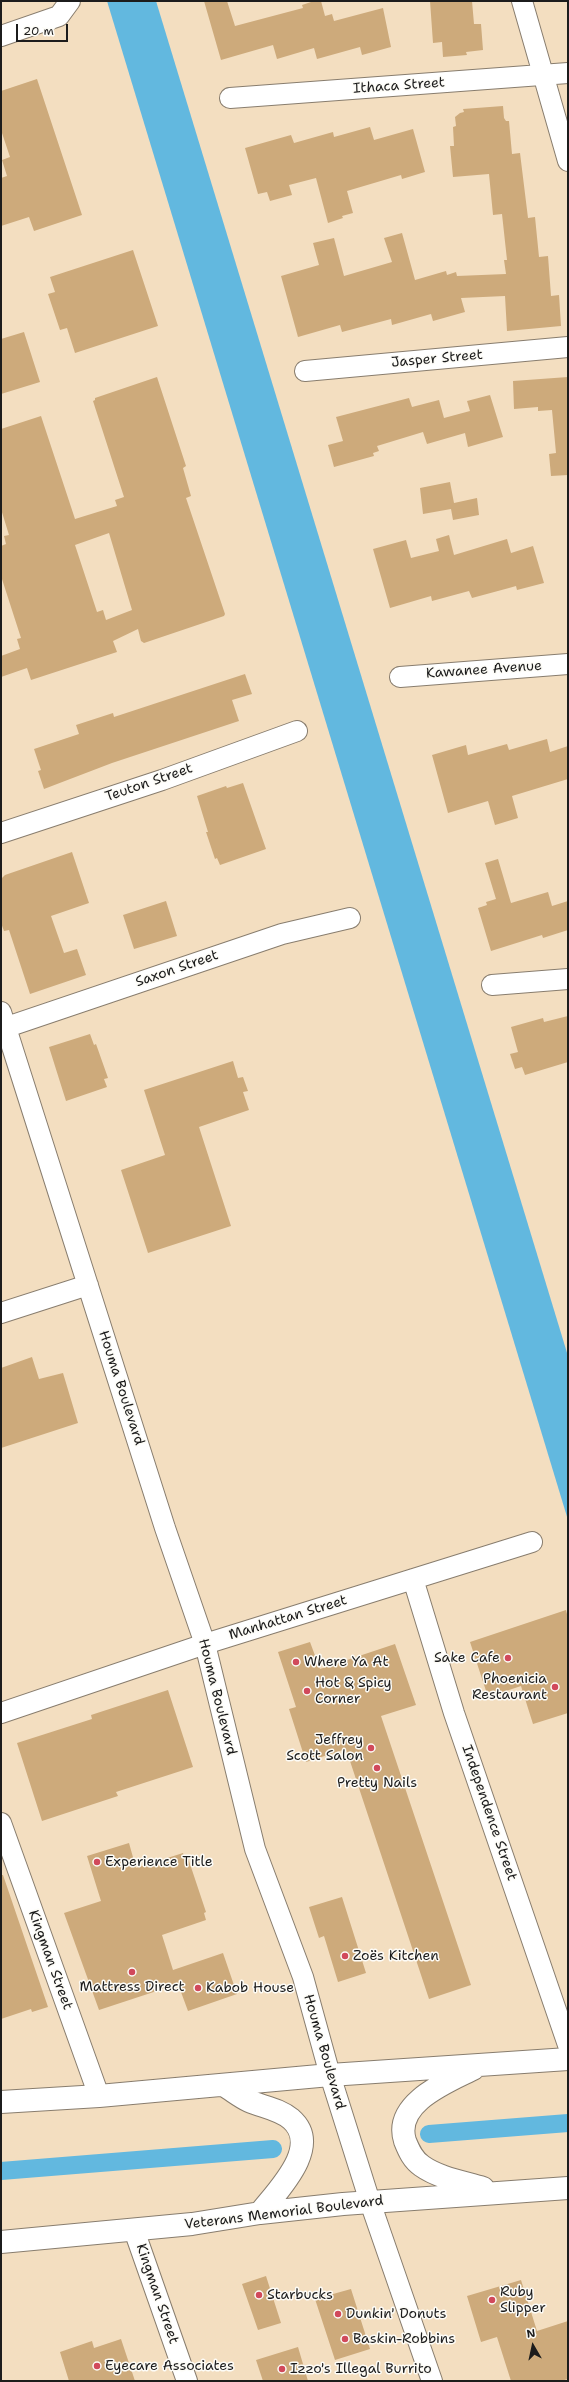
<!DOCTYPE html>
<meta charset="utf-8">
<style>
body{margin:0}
#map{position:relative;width:569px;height:2382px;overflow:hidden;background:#f3dec0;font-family:"Shantell Sans",sans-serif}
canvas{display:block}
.frame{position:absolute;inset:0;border:2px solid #1c1c1c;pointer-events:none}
.north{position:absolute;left:513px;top:2326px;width:40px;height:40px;-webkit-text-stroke:3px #fdfcf7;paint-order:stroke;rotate:351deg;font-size:11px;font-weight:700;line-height:16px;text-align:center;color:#1c1c1c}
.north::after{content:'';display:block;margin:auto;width:14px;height:18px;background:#1c1c1c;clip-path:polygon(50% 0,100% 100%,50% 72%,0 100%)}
.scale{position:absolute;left:16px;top:24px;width:52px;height:18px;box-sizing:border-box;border:2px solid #1c1c1c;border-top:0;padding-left:5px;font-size:12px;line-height:14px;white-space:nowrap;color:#1c1c1c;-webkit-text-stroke:3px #fdfcf7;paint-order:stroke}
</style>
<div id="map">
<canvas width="569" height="2382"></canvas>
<div class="frame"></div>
<div class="north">N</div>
<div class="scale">20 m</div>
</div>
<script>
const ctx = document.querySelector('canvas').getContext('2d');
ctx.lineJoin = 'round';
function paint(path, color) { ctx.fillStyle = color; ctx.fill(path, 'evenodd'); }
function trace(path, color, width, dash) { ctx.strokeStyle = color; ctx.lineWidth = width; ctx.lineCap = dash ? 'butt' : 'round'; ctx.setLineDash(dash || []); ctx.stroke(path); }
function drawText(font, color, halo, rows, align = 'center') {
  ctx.font = font + ' "Shantell Sans",sans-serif'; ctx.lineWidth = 3; ctx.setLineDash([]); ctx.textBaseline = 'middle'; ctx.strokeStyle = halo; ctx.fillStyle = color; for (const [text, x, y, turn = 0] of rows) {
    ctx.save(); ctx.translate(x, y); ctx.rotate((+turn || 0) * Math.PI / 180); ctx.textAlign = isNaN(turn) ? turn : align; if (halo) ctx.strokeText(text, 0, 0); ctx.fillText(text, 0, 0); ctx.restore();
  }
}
paint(new Path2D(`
 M107 1H156L568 1356V1520Z`), '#62b8df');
trace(new Path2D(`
 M429 2134 568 2123
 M1 2171 273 2149`), '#62b8df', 18);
paint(new Path2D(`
 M204 1H227L235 26 303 8 302 5 314 1H321L325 16 332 14 334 21 383 8 391 47 362 55 360 47 317 59 314 48 277 59 273 45 221 60Z
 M430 1H472L474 24H481L483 50 466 52 467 55 443 57 442 42 433 43Z
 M37 79 82 215 34 231 29 217 1 226V178L7 176 2 160 10 157 1 130V91Z
 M503 106 504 118 506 121H509L512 154 520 153 528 218 535 217 539 257 548 256 551 296 559 295 561 326 507 331 505 296 461 298 465 312 433 321 431 314 392 325 391 319 342 332 340 325 298 337 281 276 319 265 313 243 334 238 344 276 392 262 384 238 402 233 415 280 446 271 447 275 456 272 457 276 506 274 504 260H507L502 214 493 215 489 174 453 177 450 146H454L453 127 456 126 455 117 460 113 464 112 463 109Z
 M370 127 374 140 413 129 425 172 402 179 401 175 347 191 353 213 342 216 343 218 328 223 316 178 289 185 292 195 270 201 267 192 258 194 245 148 291 135 294 143 333 132 334 137Z
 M133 250 158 326 75 353 67 328 60 330 48 294 55 292 50 277Z
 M24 332 40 382 1 394V339Z
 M157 377 186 466 183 468 191 496 186 498 225 614 224 616 144 643 141 641 138 629 113 641 117 652 31 680 27 668 1 677V656L20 649 17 639 21 638 1 576V546L6 544 4 536 9 535 1 509V429L41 416 75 519 117 506 115 500 124 497 93 401 95 400V398ZM109 533 132 610 106 620 103 610 97 612 75 545Z
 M568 377V475L551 476 549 454 556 453 552 410 538 411V407L514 409 513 381Z
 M490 395 503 437 468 447 465 433 427 444 423 432 377 446 379 451 373 453 374 456 334 467 328 445 343 441 336 417 409 398 412 407 439 400 444 418 470 411 467 401Z
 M450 482 454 503 477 498 479 515 453 520 451 509 423 514 420 488Z
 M449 535 454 555 507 539 511 553 533 546 544 583 517 590 516 586 509 588 472 598 469 591 432 601 431 596 390 608 373 549 406 540 411 558 439 551 436 539Z
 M245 674 252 694 232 700 239 721 112 763 44 789 38 771 41 770 34 749 79 734 76 725 113 713 114 717Z
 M547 739 550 752 568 746V779L512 796 518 818 495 825 488 801 448 813 432 755 466 745 468 755 507 744 509 750Z
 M243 783 266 849 220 865 217 858 215 859 206 832H208L197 796 226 786 227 788Z
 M72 852 89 903 51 916 64 953 77 949 86 975 30 994 9 930 4 931 1 923V879L5 875Z
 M498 859 511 903 548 892 552 906 568 901V930L543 938 542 935 491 951 478 908 487 905 486 902 496 899 485 863Z
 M166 901 177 936 134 949 123 915Z
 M568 1016V1062L525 1075 522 1067 515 1069 510 1054 518 1052 511 1027 543 1018 544 1022Z
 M90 1034 94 1045 96 1044 108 1078 104 1079 107 1087 66 1101 49 1047Z
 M233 1061 238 1078 243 1077 248 1091 243 1092 249 1110 199 1127 231 1226 148 1253 121 1170 165 1155 144 1090Z
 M32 1357 39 1379 63 1373 78 1423 1 1448V1368Z
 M566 1610 568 1618V1713L533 1724 521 1686 488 1697 470 1642Z
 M310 1642 320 1669 395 1644 416 1705 381 1716 471 1985 429 1999 346 1749 306 1762 289 1709 296 1707 278 1652Z
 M168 1690 193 1767 116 1792 118 1796 42 1821 17 1743 92 1719 91 1715Z
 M129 1843 136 1868 183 1853 184 1856 187 1855 206 1912 204 1913 206 1920 162 1935 173 1970 223 1953 237 1994 188 2011 178 1984 99 2010 64 1913 101 1901 87 1856Z
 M1 1875H3L48 2007 32 2012 31 2009 1 2019Z
 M342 1897 366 1973 338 1982 324 1936 319 1938 309 1907Z
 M266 2276 281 2323 258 2330 242 2284Z
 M521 2280 537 2331 568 2321V2379L561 2381H511L497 2337 481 2342 467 2296Z
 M351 2289 370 2349 335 2360 315 2299Z
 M121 2339 135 2381H69L60 2352 92 2341 94 2348Z
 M298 2347 308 2381H263L256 2360Z`), '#cdaa7b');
const minor = new Path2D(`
 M522 1 568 161
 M1 36 59 16 70 1
 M230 98 568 73
 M305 371 568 347
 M400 677 568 664
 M1 833 162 780 297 731
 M492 985 568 979
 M1 1012 165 1528 205 1644 255 1849 303 1977 330 2075 370 2202 432 2381
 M1 1029 282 934 350 918
 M1 1313 88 1285
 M413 1579 454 1713 568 2045
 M1 1713 205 1644 532 1542
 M1 1823 99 2096
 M134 2230 187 2381`);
const primary = new Path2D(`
 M473 2069C447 2082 393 2103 405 2141 409 2151 413 2160 422 2166 439 2178 463 2182 483 2188
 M223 2085C232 2090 240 2097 249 2101 263 2107 279 2109 291 2119 323 2147 276 2192 260 2213
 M1 2102 99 2096 330 2075 568 2059
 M1 2242 192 2224 260 2213 343 2204 568 2188`);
trace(minor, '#887d6e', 22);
trace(primary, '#887d6e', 24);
trace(minor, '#fff', 20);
trace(primary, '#fff', 22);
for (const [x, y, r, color] of [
 [508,1658,4,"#d1495b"],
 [296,1662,4,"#d1495b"],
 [555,1687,4,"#d1495b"],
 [307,1691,4,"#d1495b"],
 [371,1748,4,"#d1495b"],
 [377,1768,4,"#d1495b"],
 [97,1862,4,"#d1495b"],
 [345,1956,4,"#d1495b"],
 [132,1972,4,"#d1495b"],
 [198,1988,4,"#d1495b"],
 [259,2295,4,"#d1495b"],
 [492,2300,4,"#d1495b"],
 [338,2314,4,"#d1495b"],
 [345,2339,4,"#d1495b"],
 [97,2366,4,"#d1495b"],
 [282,2369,4,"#d1495b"]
]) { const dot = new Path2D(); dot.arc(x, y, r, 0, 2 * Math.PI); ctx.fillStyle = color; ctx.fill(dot); trace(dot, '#fdfcf7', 1.5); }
drawText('14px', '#1c1c1c', '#fdfcf7', [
 ["Ithaca Street",399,86,-4],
 ["Jasper Street",437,359,-5],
 ["Kawanee Avenue",484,670,-4],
 ["Teuton Street",149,783,-19],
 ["Saxon Street",177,969,-19],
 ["Houma Boulevard",121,1388,72],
 ["Manhattan Street",288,1618,-17],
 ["Houma Boulevard",217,1697,76],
 ["Independence Street",489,1813,71],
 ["Kingman Street",50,1960,70],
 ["Houma Boulevard",324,2052,74],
 ["Veterans Memorial Boulevard",284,2213,-7],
 ["Kingman Street",157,2294,71]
]);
drawText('14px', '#1c1c1c', '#fdfcf7', [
 ["Sake Cafe",500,1658,"right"],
 ["Where Ya At",304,1662],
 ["Phoenicia",547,1679,"right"],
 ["Restaurant",547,1695,"right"],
 ["Hot & Spicy",315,1683],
 ["Corner",315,1699],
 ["Jeffrey",363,1740,"right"],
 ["Scott Salon",363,1756,"right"],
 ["Pretty Nails",377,1783,"center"],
 ["Experience Title",105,1862],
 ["Zoës Kitchen",353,1956],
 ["Mattress Direct",132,1987,"center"],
 ["Kabob House",206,1988],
 ["Ruby",500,2292],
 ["Slipper",500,2308],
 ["Starbucks",267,2295],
 ["Dunkin' Donuts",346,2314],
 ["Baskin-Robbins",353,2339],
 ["Eyecare Associates",105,2366],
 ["Izzo's Illegal Burrito",290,2369]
], 'left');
</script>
